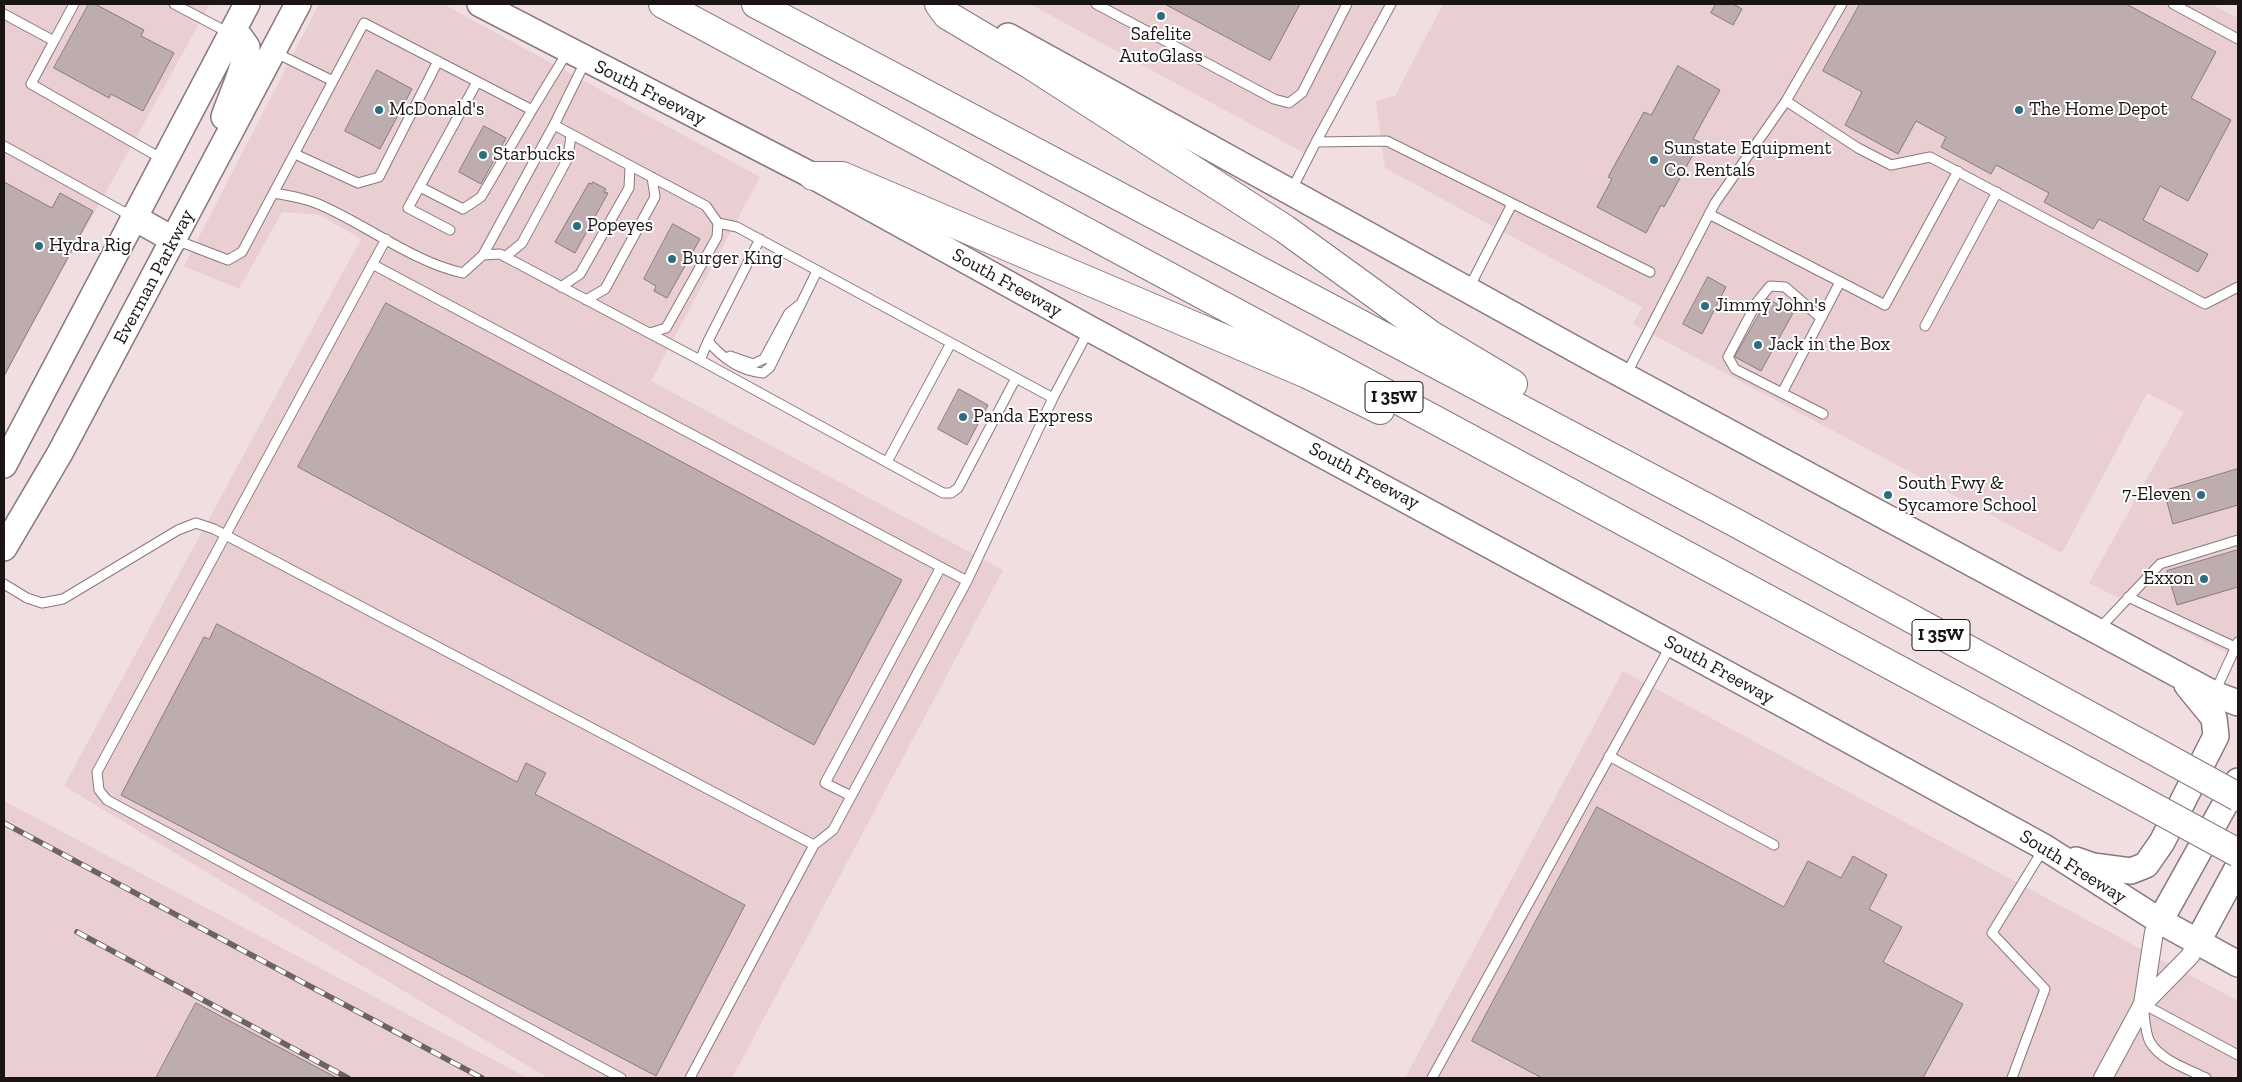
<!DOCTYPE html>
<style>
body{margin:0}
#map{position:relative;width:2242px;height:1082px;overflow:hidden;background:#f0dee0;font-family:"Zilla Slab",serif}
canvas{display:block}
.frame{position:absolute;inset:0;border:5px solid #1a1415;pointer-events:none}
</style>
<div id="map">
<canvas width="2242" height="1082"></canvas>
<div class="frame"></div>
</div>
<script>
const ctx = document.querySelector('canvas').getContext('2d');
ctx.lineJoin = 'round';
function paint(path, color) { ctx.fillStyle = color; ctx.fill(path, 'evenodd'); }
function trace(path, color, width, dash) { ctx.strokeStyle = color; ctx.lineWidth = width; ctx.lineCap = dash ? 'butt' : 'round'; ctx.setLineDash(dash || []); ctx.stroke(path); }
function drawText(font, color, halo, rows, align = 'center') {
  ctx.font = font + ' "Zilla Slab",serif'; ctx.lineWidth = 4; ctx.setLineDash([]); ctx.textBaseline = 'middle'; ctx.strokeStyle = halo; ctx.fillStyle = color; for (const [text, x, y, turn = 0] of rows) {
    ctx.save(); ctx.translate(x, y); ctx.rotate((+turn || 0) * Math.PI / 180); ctx.textAlign = isNaN(turn) ? turn : align; if (halo) ctx.strokeText(text, 0, 0); ctx.fillText(text, 0, 0); ctx.restore();
  }
}
paint(new Path2D(`
 M4 4H210L4 376Z
 M319 4H443L760 177 651 381 1003 570 732 1078H548L64 786 361 239 320 215 282 212 239 289 184 266Z
 M1030 4H1385L1304 153Z
 M1443 4H2211L2238 18V659L2089 583 2184 412 2147 393 2062 553 1633 324 1642 307 1385 168 1376 101 1395 96Z
 M1623 671 2238 1001V1078H1405Z
 M4 801 528 1078H4Z`), '#e9cfd2');
const building = new Path2D(`
 M89 4H95L144 30 141 36 174 53 143 111 111 94 109 98 54 68Z
 M1165 4H1300L1270 60Z
 M1716 4H1733L1742 9 1733 25 1711 13Z
 M1860 4H2126L2216 52 2191 98 2231 120 2188 201 2160 186 2143 220 2208 254 2198 272 2099 219 2093 229 2044 202 2049 193 1996 165 1991 174 1941 147 1946 137 1916 121 1898 154 1845 125 1862 92 1823 71Z
 M1678 66 1720 90 1693 139 1700 142 1664 207 1661 205 1646 233 1597 207 1612 179 1608 177 1644 112 1651 115Z
 M377 70 412 89 380 149 345 131Z
 M484 126 506 138 481 184 459 172Z
 M4 182 52 208 60 193 93 211 4 376Z
 M593 182 606 189 604 192 608 193 575 253 555 242 589 183 591 184Z
 M673 224 700 239 667 298 654 291 656 286 644 279Z
 M1708 277 1726 287 1702 334 1683 324Z
 M1768 299 1793 313 1761 371 1735 357Z
 M386 303 902 580 814 745 298 467Z
 M959 389 988 405 967 445 938 429Z
 M2238 469V505L2173 524 2164 491Z
 M2238 550V587L2177 605 2167 571Z
 M217 624 517 782 526 763 546 773 535 794 745 905 656 1076 121 795 204 637 209 639Z
 M1597 807 1784 907 1808 861 1841 878 1853 856 1887 875 1869 909 1902 927 1883 962 1963 1004 1923 1078H1542L1472 1041Z
 M196 1003 337 1078H156Z`);
paint(building, '#beadaf');
trace(building, '#8a7a7c', 1);
const lane = new Path2D(`
 M174 4 231 34
 M1096 4 1274 99 1289 103 1302 93 1347 4
 M2173 4 2238 39
 M4 14 54 41 74 4
 M54 41 31 84 164 160
 M274 52 333 81 364 23 532 110 568 51
 M1786 101 1842 4
 M554 125 706 206 718 223 717 237 666 328 650 333
 M1316 142 1391 4
 M4 146 131 216
 M295 154 358 183 379 177 438 61
 M420 187 463 209 481 197 532 110
 M1291 191 1316 142 1387 141 1650 272
 M274 193C291 196 309 199 325 207 371 228 414 262 463 273L483 255 500 254 700 360 943 493H951L958 488 1016 378
 M1709 214 1885 305 1958 171
 M718 223 737 227 1053 398
 M450 230 408 208 477 82
 M386 239 97 772 99 790 107 800 621 1078
 M760 239 708 341C722 358 740 371 763 373L770 367 817 271
 M176 240 228 260 242 252 333 81
 M483 255 554 125 586 60
 M505 257 522 243 568 158 571 135
 M372 264 967 581 833 830 814 845
 M561 287 580 274 629 188 630 166
 M1469 288 1512 204
 M586 300 605 289 655 197 652 177
 M1925 326 1997 192
 M730 356 753 364 764 359 789 313 799 305
 M700 360 708 341
 M1626 375 1715 203 1786 101 1858 148 1891 165 1930 157 2205 304 2238 287
 M1782 393 1735 369 1728 357 1757 302 1770 286 1785 287 1821 318
 M1823 414 1782 393 1840 282
 M887 462 951 343
 M967 581 1053 398 1089 330
 M4 584 27 598 42 603 63 599 178 530 196 523 214 529 814 845 690 1078
 M2128 597 2235 647
 M2098 630 2160 564 2238 540
 M2214 694 2238 642
 M1609 756 1774 845
 M851 796 825 783 941 567
 M2143 1004 2238 1055
 M2143 1007C2145 1017 2145 1033 2150 1042 2160 1060 2188 1069 2206 1078
 M1432 1078 1671 645
 M2012 1078 2045 989 1992 933 2044 848`);
const street = new Path2D(`
 M2143 1004 2154 932 2160 921
 M2103 1078 2143 1004 2190 956 2198 941`);
const secondary = new Path2D(`
 M480 4 813 176 1090 329 1803 715 2044 847 2160 921 2238 964
 M1008 36 1593 359 2214 694 2238 703
 M224 117C232 93 244 71 247 47L240 37 231 34
 M133 217 174 240
 M4 465 247 4
 M4 548 60 453 298 4
 M2076 860 2093 866 2131 871 2146 865 2162 842 2216 736 2214 718 2187 685
 M2160 921 2238 781
 M2198 941 2238 867`);
const highway = new Path2D(`
 M663 4 2124 791
 M756 4 1736 523 2147 747
 M939 4 947 15 1026 62 1285 229 1431 335 1513 384
 M813 176H842L1307 374 1380 410`);
trace(lane, '#89787b', 11);
trace(street, '#89787b', 20);
trace(secondary, '#89787b', 28);
trace(highway, '#89787b', 30);
trace(lane, '#fff', 9);
trace(street, '#fff', 18);
trace(secondary, '#fff', 25);
trace(highway, '#fff', 28);
const rail = new Path2D(`
 M4 823 482 1078
 M77 932 348 1078`);
trace(rail, '#6e6364', 5.5);
trace(rail, '#fff', 4, [11]);
const highwayBridge = new Path2D(`
 M2147 747 2238 797
 M2124 791 2238 853`);
trace(highwayBridge, '#89787b', 30, []);
trace(highwayBridge, '#fff', 28);
for (const [x, y, r, color] of [
 [1161,16,5,"#2c6e80"],
 [379,110,5,"#2c6e80"],
 [2019,110,5,"#2c6e80"],
 [483,155,5,"#2c6e80"],
 [1654,160,5,"#2c6e80"],
 [577,226,5,"#2c6e80"],
 [39,246,5,"#2c6e80"],
 [672,259,5,"#2c6e80"],
 [1705,306,5,"#2c6e80"],
 [1758,345,5,"#2c6e80"],
 [963,417,5,"#2c6e80"],
 [1888,495,5,"#2c6e80"],
 [2201,495,5,"#2c6e80"],
 [2204,579,5,"#2c6e80"]
]) { const dot = new Path2D(); dot.arc(x, y, r, 0, 2 * Math.PI); ctx.fillStyle = color; ctx.fill(dot); trace(dot, '#fff', 2); }
for (const [x, y, w] of [
 [1394,397,58],
 [1941,635,58]
]) { const box = new Path2D(); box.roundRect(x - w / 2, y - 15.5, w, 31, 4); ctx.fillStyle = '#fff'; ctx.fill(box); trace(box, '#1a1415', 1); }
drawText('bold 18px', '#1a1415', null, [
 ["I 35W",1394,397],
 ["I 35W",1941,635]
]);
drawText('19px', '#1a1415', '#fff', [
 ["Safelite",1161,35,"center"],
 ["AutoGlass",1161,57,"center"],
 ["McDonald's",389,110],
 ["The Home Depot",2029,110],
 ["Sunstate Equipment",1664,149],
 ["Co. Rentals",1664,171],
 ["Starbucks",493,155],
 ["Popeyes",587,226],
 ["Hydra Rig",49,246],
 ["Burger King",682,259],
 ["Jimmy John's",1715,306],
 ["Jack in the Box",1768,345],
 ["Panda Express",973,417],
 ["South Fwy &",1898,484],
 ["Sycamore School",1898,506],
 ["7-Eleven",2191,495,"right"],
 ["Exxon",2194,579,"right"]
], 'left');
drawText('19px', '#1a1415', '#fff', [
 ["South Freeway",650,93,27],
 ["Everman Parkway",154,277,-62],
 ["South Freeway",1007,283,29],
 ["South Freeway",1364,476,28],
 ["South Freeway",1719,670,29],
 ["South Freeway",2073,867,32]
]);
</script>
